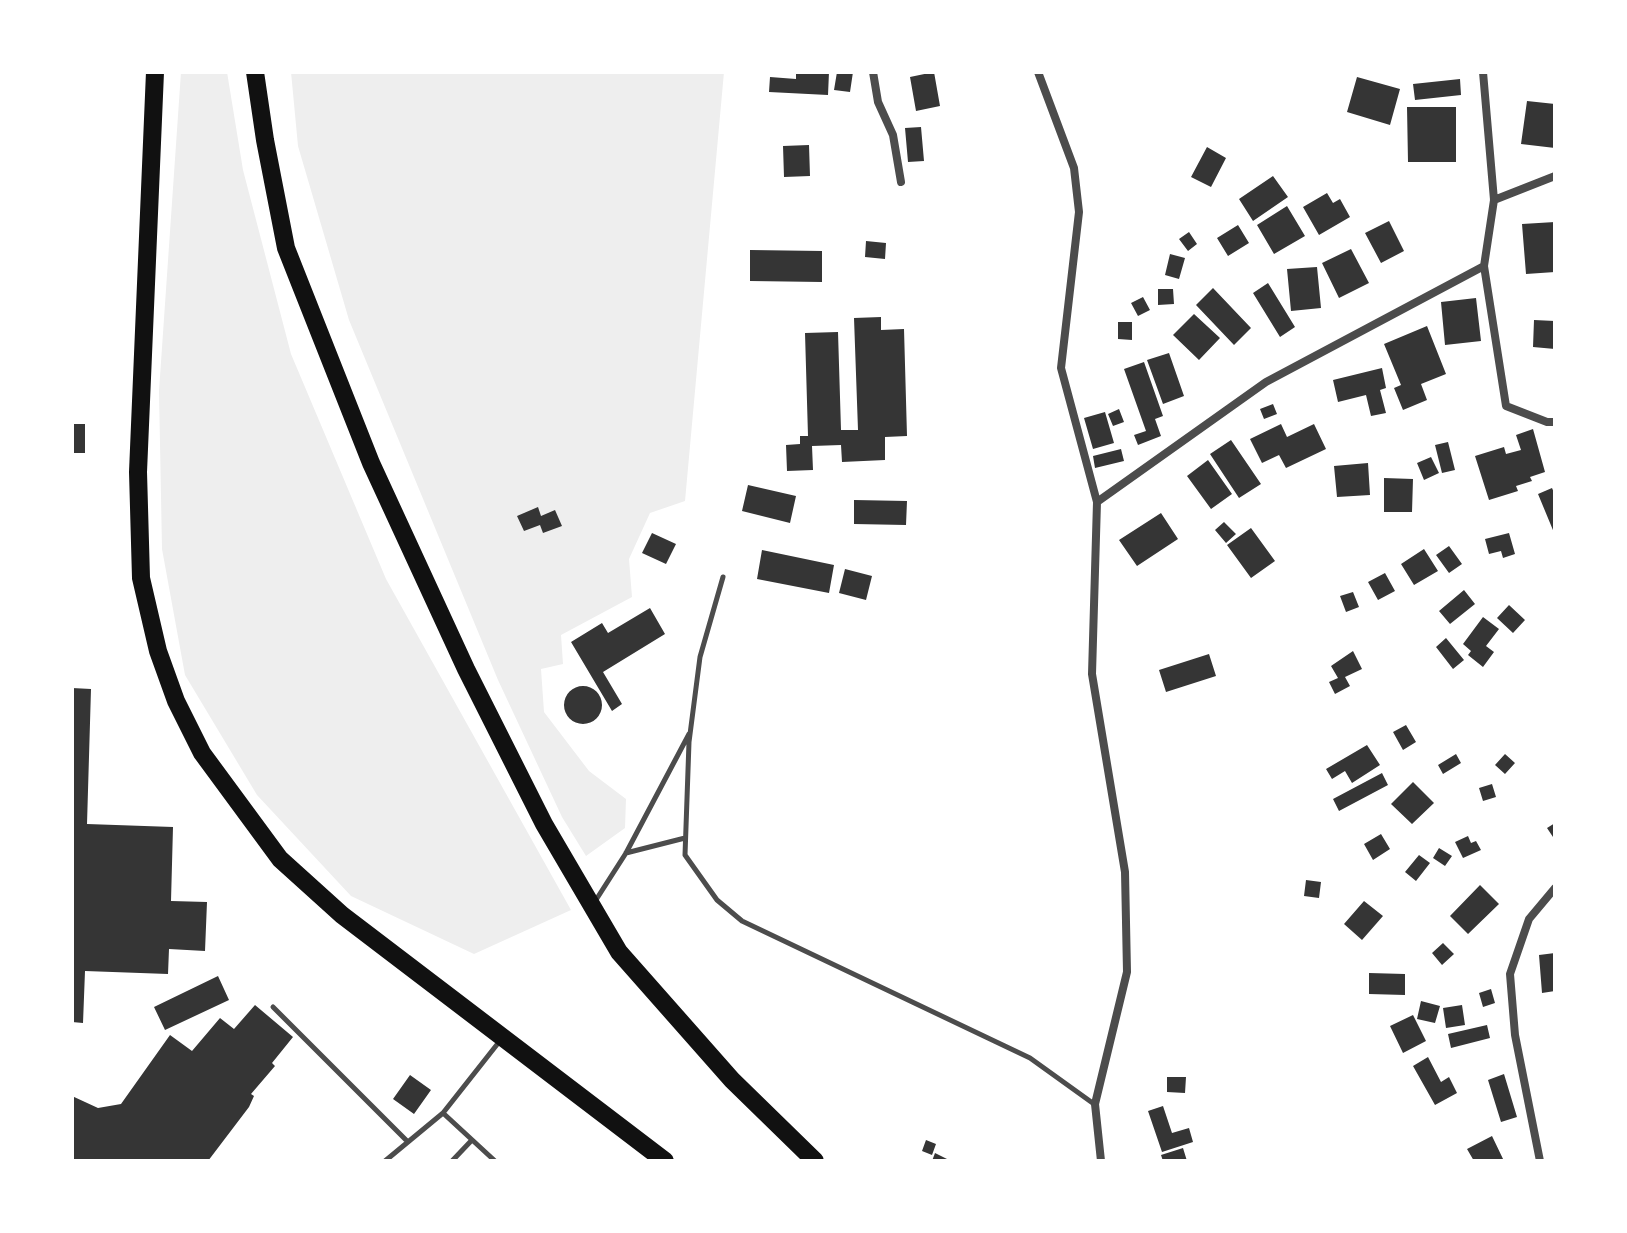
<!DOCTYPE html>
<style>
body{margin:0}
#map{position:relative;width:1627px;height:1233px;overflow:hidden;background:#fff;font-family:"Crimson Pro",serif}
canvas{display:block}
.frame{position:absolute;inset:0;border:74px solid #fff;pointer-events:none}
</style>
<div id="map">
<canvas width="1627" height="1233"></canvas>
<div class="frame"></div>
</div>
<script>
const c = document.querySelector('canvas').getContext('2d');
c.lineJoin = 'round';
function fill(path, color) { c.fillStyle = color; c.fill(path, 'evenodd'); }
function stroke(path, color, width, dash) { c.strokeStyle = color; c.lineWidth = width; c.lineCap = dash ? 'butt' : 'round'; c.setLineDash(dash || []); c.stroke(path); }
const green = new Path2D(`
 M181,72H227L243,170L291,354L386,579L571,910L474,954L351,896L257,795L185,675L162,549L159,391Z
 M291,72H724L685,501L650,513L629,559L632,597L561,635L563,664L541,669L544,712L589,771L626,799L625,828L586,856L562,817L498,680L349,320L298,146Z`);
const building = new Path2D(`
 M796,72H829L828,95L769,92L770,77L796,79Z
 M837,72H853L850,92L834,90Z
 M934,72L940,106L916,111L910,77Z
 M1357,77L1400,89L1390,125L1347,112Z
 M1460,79L1461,95L1415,100L1413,84Z
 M1527,101L1555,104V148L1521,144Z
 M1407,107H1456V162H1408Z
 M921,127L924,161L908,162L905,128Z
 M809,145L810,176L784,177L783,146Z
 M1207,147L1226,158L1211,187L1191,177Z
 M1273,176L1288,197L1253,221L1239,199Z
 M1327,193L1333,203L1340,199L1350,217L1319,235L1303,207Z
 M1287,206L1305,236L1274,254L1257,225Z
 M1389,221L1404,251L1381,263L1365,233Z
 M1555,222V272L1526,274L1522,224Z
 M1238,225L1249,243L1228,256L1217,238Z
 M1189,232L1197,244L1188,251L1179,239Z
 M866,241L886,243L885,259L865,257Z
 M1351,249L1369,283L1339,298L1322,263Z
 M750,250L822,251V282L750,281Z
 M1170,254L1185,258L1179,279L1165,275Z
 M1317,267L1321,308L1291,311L1287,269Z
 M1268,283L1295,327L1280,337L1253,293Z
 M1213,288L1251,328L1234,345L1196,305Z
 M1158,289H1173L1174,304L1158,305Z
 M1143,297L1150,310L1138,316L1131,303Z
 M1476,298L1481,341L1445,345L1441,302Z
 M1194,314L1220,338L1199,360L1173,335Z
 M881,317V330L904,329L907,436L885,437V460L842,462L841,445L812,446L813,470L787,471L786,445L800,444V436H808L805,333L838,332L841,430H858L854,318Z
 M1534,320L1555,321V349L1533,347Z
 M1118,322H1132V340L1118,339Z
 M1427,326L1446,374L1421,384L1427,400L1403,410L1394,388L1401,385L1384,344Z
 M1169,353L1184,396L1163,404L1147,360Z
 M1144,362L1163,416L1155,419L1161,436L1138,445L1134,435L1146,431L1124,369Z
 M1382,368L1386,388L1380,390L1386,413L1371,416L1366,395L1338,402L1333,380Z
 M1273,404L1277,414L1264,419L1260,409Z
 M1119,409L1124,422L1113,426L1108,414Z
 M1105,412L1114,443L1093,449L1084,418Z
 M72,424H85V453H72Z
 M1281,424L1287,437L1314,424L1326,449L1286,468L1279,455L1262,463L1250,439Z
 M1533,429L1545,472L1530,477L1532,481L1516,486L1518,491L1489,500L1475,456L1504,447L1506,454L1521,450L1516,435Z
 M1231,440L1261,484L1239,498L1210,454Z
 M1448,442L1455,470L1442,473L1435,445Z
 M1121,449L1124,461L1095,468L1093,456Z
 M1431,457L1439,473L1424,480L1417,463Z
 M1208,460L1232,494L1211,509L1187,476Z
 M1368,463L1370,495L1337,497L1334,466Z
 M1384,478L1413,479L1412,512H1384Z
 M748,485L796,496L790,523L742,511Z
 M1552,488L1555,495V535L1538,494Z
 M854,500L907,501L906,525L854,524Z
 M538,507L541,516L555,510L562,526L543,533L540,525L524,531L517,516Z
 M1161,513L1178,539L1137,566L1119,540Z
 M1224,522L1236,534L1226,543L1215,530Z
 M1251,528L1275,561L1251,578L1227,545Z
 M652,533L676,544L666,564L642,553Z
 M1509,533L1515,554L1503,558L1501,551L1489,554L1485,539Z
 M1449,546L1462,564L1449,573L1436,555Z
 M1424,549L1438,571L1414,585L1401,564Z
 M762,550L834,565L829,593L757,579Z
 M845,569L872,576L866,600L839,593Z
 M1385,573L1395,591L1378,600L1368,582Z
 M1464,590L1475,604L1450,624L1439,611Z
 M1353,592L1359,607L1346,612L1340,596Z
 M1509,605L1525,620L1513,633L1497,618Z
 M650,608L665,634L603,672L622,704L612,711L571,642L602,623L608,633Z
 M1483,617L1499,629L1486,646L1494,652L1483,667L1468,655L1471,651L1463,644Z
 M1446,638L1464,660L1453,669L1436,647Z
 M1353,651L1362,669L1345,677L1350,686L1335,694L1329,682L1338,678L1331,666Z
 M1209,654L1216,676L1166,692L1159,670Z
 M564 705a19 19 0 1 1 38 0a19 19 0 1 1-38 0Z
 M72,688L91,689L87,824L173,827L171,901L207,902L205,951L169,949L168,974L85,971L83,1023L72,1022Z
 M1406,725L1416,742L1403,750L1393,732Z
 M1367,745L1380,765L1352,783L1345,771L1332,779L1326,769Z
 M1456,754L1461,763L1443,774L1438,765Z
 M1505,754L1515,763L1505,774L1495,765Z
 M1382,773L1388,785L1339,811L1333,799Z
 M1413,782L1434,803L1412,824L1391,804Z
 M1492,784L1496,797L1483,801L1479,788Z
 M1555,823V840L1547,828Z
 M1381,834L1390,849L1373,860L1364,844Z
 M1468,836L1471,843L1476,841L1481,850L1463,858L1455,842Z
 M1439,848L1452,856L1445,866L1433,858Z
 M1419,855L1430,863L1416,881L1405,872Z
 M1306,880L1321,882L1319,898L1304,896Z
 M1480,885L1499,904L1468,934L1450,916Z
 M1364,901L1383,916L1362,940L1344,924Z
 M1443,943L1454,954L1442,965L1432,953Z
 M1555,953V991L1542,993L1539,955Z
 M1369,973L1405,974V995L1369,994Z
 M218,976L229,1000L165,1030L154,1007Z
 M1491,989L1495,1003L1483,1007L1479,993Z
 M1421,1001L1440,1006L1435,1023L1417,1019Z
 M255,1005L293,1037L272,1063L275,1066L251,1094L254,1096L249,1107L208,1161H72V1096L98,1108L121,1104L170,1035L192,1051L220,1018L234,1029Z
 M1462,1005L1465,1025L1446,1028L1443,1008Z
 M1413,1015L1426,1041L1403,1053L1390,1026Z
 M1487,1025L1490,1038L1451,1048L1448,1034Z
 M1428,1057L1441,1082L1449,1077L1457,1093L1435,1105L1413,1066Z
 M1504,1074L1517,1117L1501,1122L1488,1080Z
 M410,1075L431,1090L414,1114L393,1099Z
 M1167,1077H1186L1185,1093L1167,1092Z
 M1163,1106L1172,1133L1189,1128L1193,1142L1162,1152L1148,1111Z
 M1492,1136L1504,1161H1474L1467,1149Z
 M926,1140L936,1144L932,1155L922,1151Z
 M1183,1148L1187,1161H1163L1161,1155Z
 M935,1153L951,1161H932Z`);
const service = new Path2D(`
 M723,577L700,657L689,742L685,855L717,900L742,921L1030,1058L1094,1104
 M626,853L685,838
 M594,903L626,853L689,734
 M273,1007L408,1142
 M385,1161L443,1113
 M452,1161L471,1141
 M495,1161L443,1113L499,1042`);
const minor = new Path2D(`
 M873,72L878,102L893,135L901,182
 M1038,72L1074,168L1079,212L1061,368L1097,502
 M1494,200L1555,176
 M1484,266L1506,406L1547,422H1555
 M1101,1161L1095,1104L1127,972L1125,872L1092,674L1097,502L1266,382L1484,266L1494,200L1483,72
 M1540,1161L1515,1035L1510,974L1529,919L1555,888`);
const trunk = new Path2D(`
 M155,72L138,472L141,578L158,651L176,701L202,753L280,859L342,915L665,1161
 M255,72L265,140L286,248L371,463L466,669L544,824L619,952L732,1080L815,1161`);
fill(green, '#eee');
fill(building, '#353535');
stroke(service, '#4c4c4c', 5);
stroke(minor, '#4c4c4c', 8);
stroke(trunk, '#111', 18);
</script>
